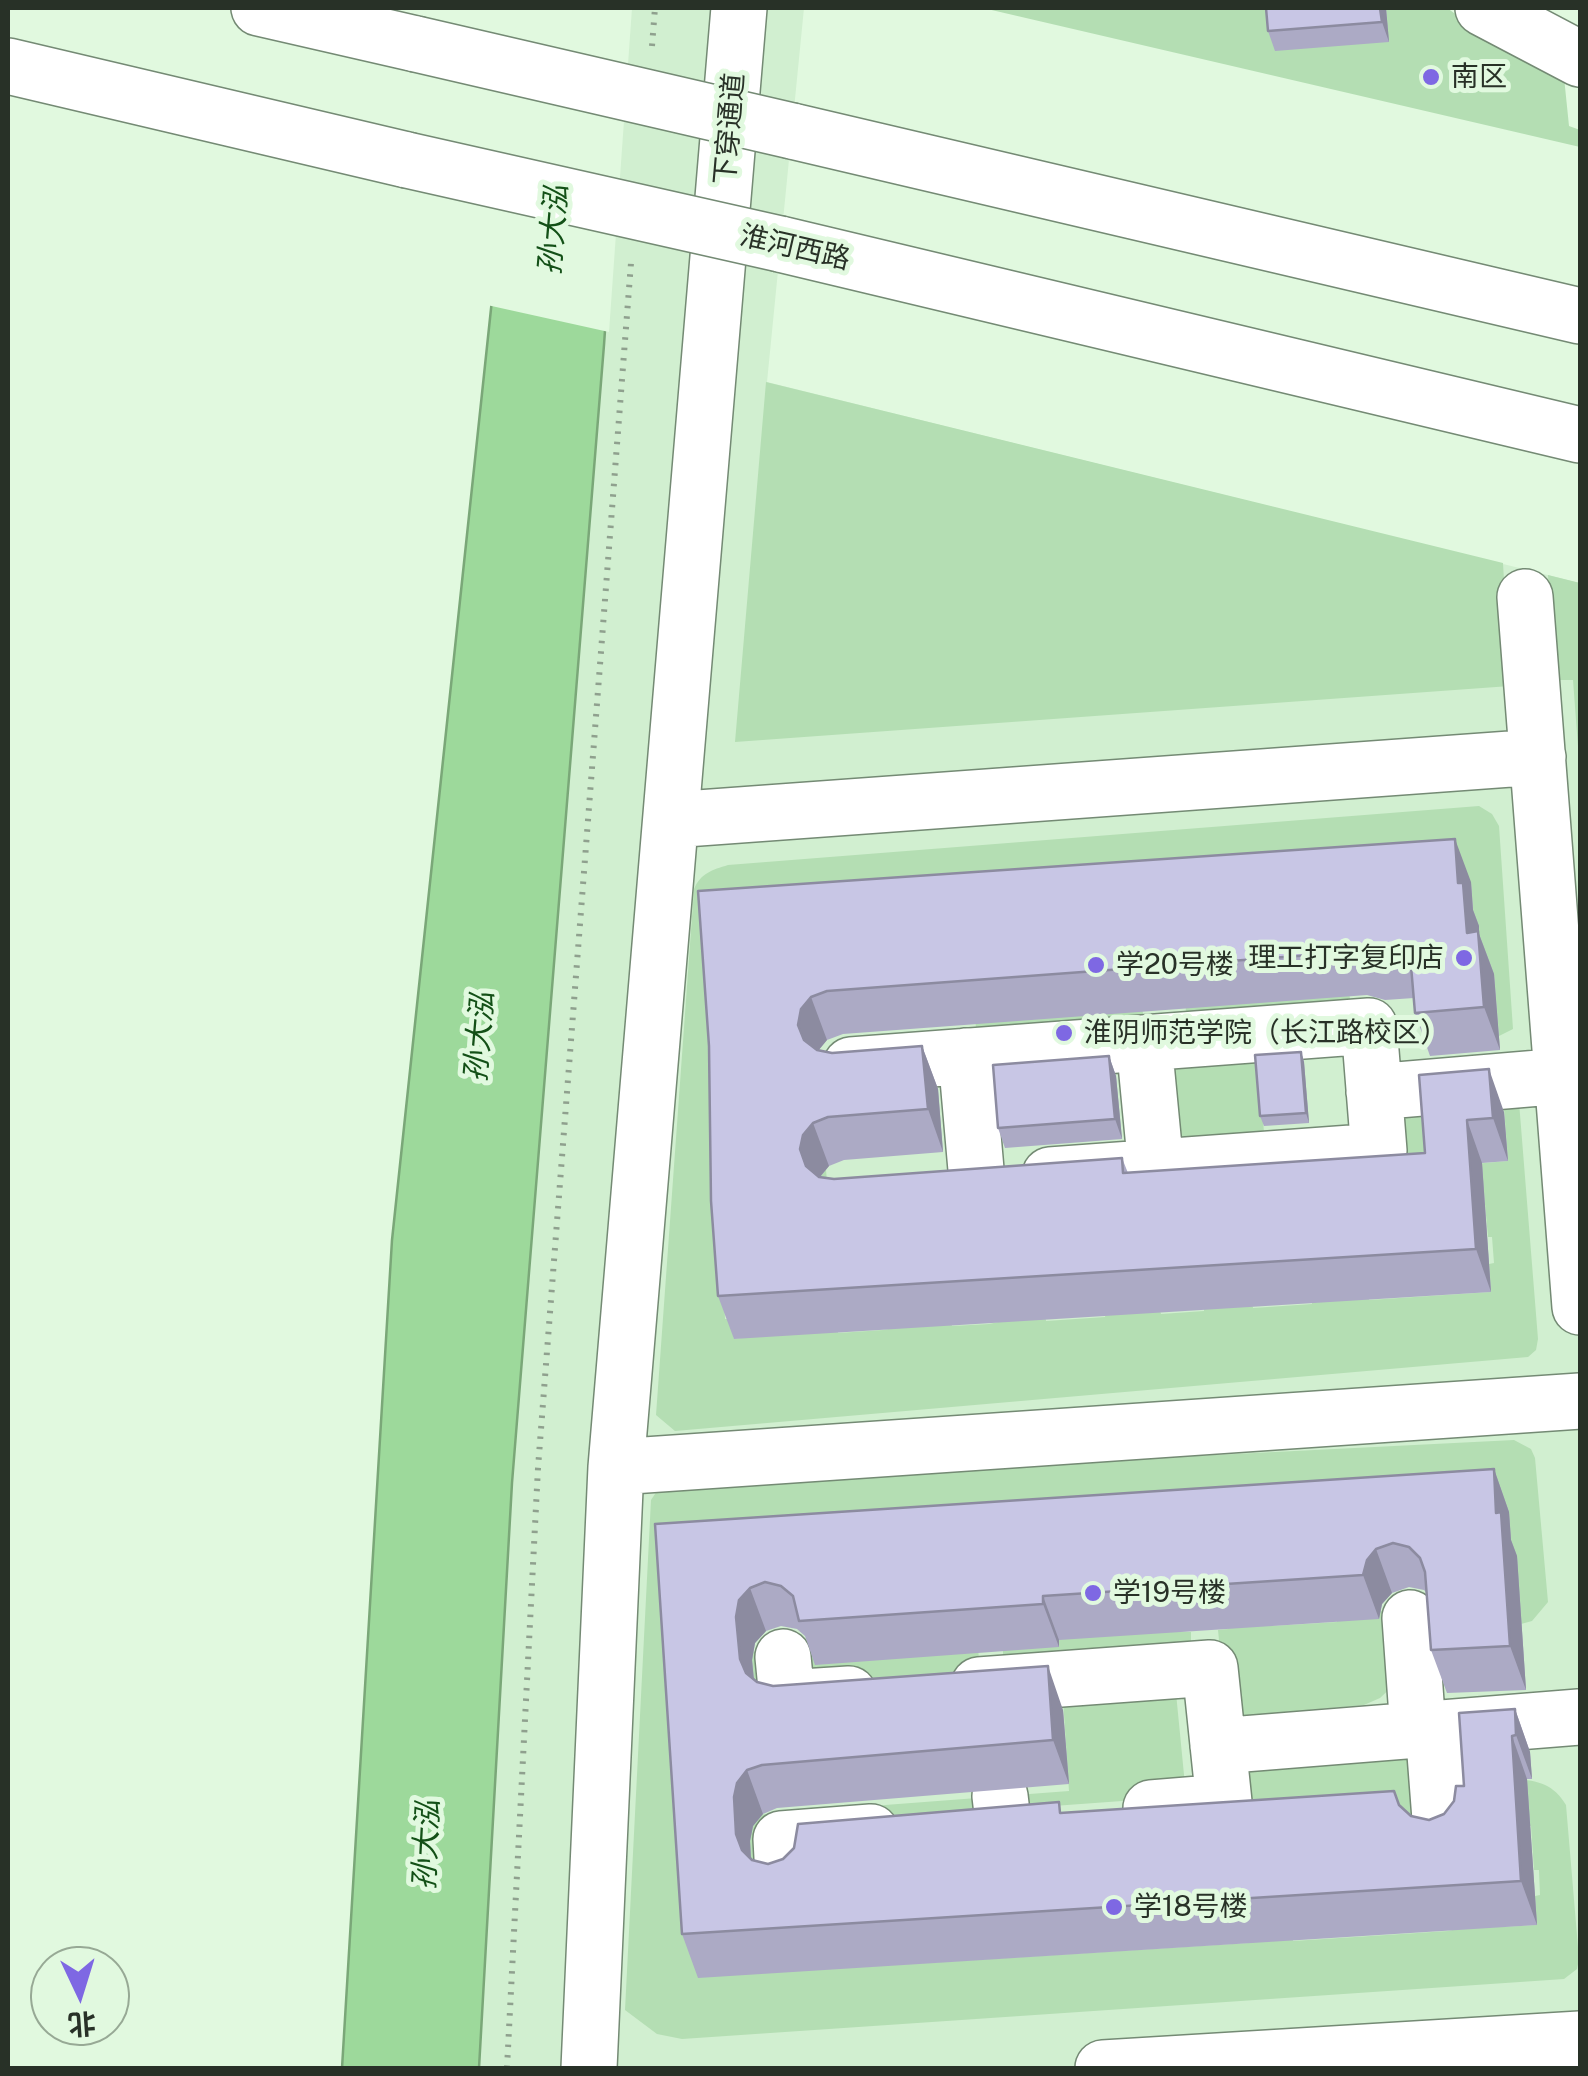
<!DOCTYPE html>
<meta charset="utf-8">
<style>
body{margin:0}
#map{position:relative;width:1588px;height:2076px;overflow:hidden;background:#e1f9df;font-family:"Public Sans","Noto Sans SC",sans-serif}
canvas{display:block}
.frame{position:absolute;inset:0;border:10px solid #283127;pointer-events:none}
.north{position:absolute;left:30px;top:1946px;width:100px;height:100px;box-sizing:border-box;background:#e1f9df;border:2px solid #97a995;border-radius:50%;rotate:176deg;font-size:28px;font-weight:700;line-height:40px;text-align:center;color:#283127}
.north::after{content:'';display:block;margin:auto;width:35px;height:45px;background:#7e68e3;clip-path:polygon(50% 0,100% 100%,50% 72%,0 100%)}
</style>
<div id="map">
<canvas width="1588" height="2076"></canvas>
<div class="frame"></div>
<div class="north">北</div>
</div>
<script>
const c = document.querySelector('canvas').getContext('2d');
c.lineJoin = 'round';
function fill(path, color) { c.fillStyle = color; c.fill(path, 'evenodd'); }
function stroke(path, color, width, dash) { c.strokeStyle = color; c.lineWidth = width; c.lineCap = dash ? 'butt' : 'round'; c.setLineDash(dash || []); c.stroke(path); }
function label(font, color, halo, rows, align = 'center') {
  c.font = font + ' "Public Sans","Noto Sans SC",sans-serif'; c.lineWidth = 10; c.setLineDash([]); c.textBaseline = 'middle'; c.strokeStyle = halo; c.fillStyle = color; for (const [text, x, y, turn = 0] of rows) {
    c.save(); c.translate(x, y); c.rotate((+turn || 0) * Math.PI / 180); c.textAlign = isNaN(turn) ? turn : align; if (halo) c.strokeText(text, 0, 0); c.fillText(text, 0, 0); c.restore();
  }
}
const built = new Path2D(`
 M627,8H804L767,382L1580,583V2068H479L512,1483L604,345Z`);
const green = new Path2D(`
 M983,8H1271L1388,42L1386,8H1447L1482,33L1564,77L1569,126L1580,130V147Z
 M766,382L1503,563L1510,686L735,742Z
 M1548,575L1580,583V773L1573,680H1554Z
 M1479,806L1492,814L1499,826L1513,1029L1499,1036L1494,975L1474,926L1471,883L714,934L726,1177L826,1170L832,1237L724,1296L725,1319H732L734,1339L837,1325L838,1333L883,1330L951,1318L952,1326L989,1324L1045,1312L1046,1321L1105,1317L1106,1310L1159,1306L1161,1314L1204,1311V1303L1252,1300L1253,1308L1312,1304V1295L1368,1292L1369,1300L1491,1292L1489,1264L1494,1263L1492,1237H1488L1484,1193L1407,1198L1398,1112L1433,1095L1439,1167L1508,1161L1503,1095L1519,1102L1538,1339L1536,1350L1528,1357L675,1431L656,1415L694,889C701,873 712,870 728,865Z
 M1349,983L1350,1002L983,1034L976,1028L974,1006L1142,995L1143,1017L1186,1014L1185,993Z
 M1258,1052L1264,1133L1180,1152L1167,1054Z
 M1514,1440L1531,1449L1535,1458L1548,1602L1532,1621L1521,1624L1514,1582L671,1568L704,1655L762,1651L771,1709L1176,1693L1185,1785L1177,1797L765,1827L770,1877L698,1977L1249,1943L1292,1932L1293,1941L1448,1931L1503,1918L1504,1927L1536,1925L1535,1896L1540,1895L1539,1870H1534L1531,1826L1452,1831L1477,1783C1510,1780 1547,1771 1566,1805L1579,1959L1577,1969L1564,1979L682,2039L657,2034L625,2010L651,1500L657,1491L677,1482ZM1063,1699L1069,1791L688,1820Z
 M1393,1610L1397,1682L1380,1698L1364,1705L1242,1716L1225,1701L1218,1630L1228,1629V1621L1272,1626L1337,1622V1614Z
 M1177,1624L1178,1632H1191V1643L1003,1657V1644Z
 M857,1645H978L979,1662L973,1675L807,1688L800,1649Z
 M1413,1745L1428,1833L1246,1845L1244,1768Z`);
const water = new Path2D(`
 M523,8H627L604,345L512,1483L479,2068H342L392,1240Z`);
const pier = new Path2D(`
 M518,8H632L609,332L487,305Z`);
const path = new Path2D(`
 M652,46L655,8
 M507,2068L538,1468L631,263`);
const minor = new Path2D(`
 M1483,8L1580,59
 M1525,597L1580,1307
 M671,820L1538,757
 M1144,1043L1156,1168
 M966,1056L977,1181
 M851,1065L1369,1026L1379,1151L1050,1175
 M1374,1092L1563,1076
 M616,1467L1580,1401
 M1410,1618L1418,1730
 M783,1657L787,1698L849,1694
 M979,1685L1210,1668L1224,1802L1151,1808
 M1433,1728L1441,1832
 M1218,1746L1579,1717
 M1000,1796L1003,1821
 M783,1876L781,1839L871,1832
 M589,2068L616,1467L739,8
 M1103,2068L1580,2039`);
const major = new Path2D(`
 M259,8L416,44
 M8,66L407,160
 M792,131L1580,316
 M780,244L1580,435`);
const majorBridge = new Path2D(`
 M416,44L792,131
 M407,160L780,244`);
const wall = new Path2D(`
 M1386,8L1389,42L1275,51L1268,31Z
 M1471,882L1473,910L1479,926V934L1494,974L1500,1050L1430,1056L1415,1013L1414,998L1385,1000L1367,995L843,1034L827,1040L818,1051L832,1053L922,1046L938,1089L943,1152L844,1160L829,1166L820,1177L834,1179L1122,1158L1128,1173L1425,1153L1419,1075L1504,1112L1508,1161L1482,1163L1491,1292L734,1339L718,1296L709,1046L698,891Z
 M1301,1052L1304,1062L1309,1123L1264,1126L1260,1116Z
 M1109,1056L1116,1076L1122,1139L1005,1148L998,1128Z
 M1494,1469L1509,1512L1511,1540L1517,1556L1526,1690L1447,1693L1431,1650L1427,1593L1424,1590L1409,1587L1392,1593L1382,1604L1379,1619L1059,1640V1647L815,1665L805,1636L797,1629L781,1626L766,1631L755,1643L752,1660L754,1680L757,1682L773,1686L1063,1710L1069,1784L777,1808L763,1814L753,1826L750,1841L751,1859L768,1864L1062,1813L1400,1806L1411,1816L1429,1820L1444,1814L1454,1801L1515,1709L1530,1752L1532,1779H1527L1537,1925L698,1978L682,1934L655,1524Z`);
const shadedWall = new Path2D(`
 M1380,8H1386L1389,42L1382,22Z
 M1455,839L1471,882L1473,910L1479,926V934L1494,974L1500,1050L1484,1007L1467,933L1458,883Z
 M811,997L827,1040L817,1052L814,1068L798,1025L801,1009Z
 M922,1046L938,1089L943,1152L928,1109Z
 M1301,1052L1304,1062L1309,1123L1306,1113Z
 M1109,1056L1116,1076L1122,1139L1115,1119Z
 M1489,1069L1504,1112L1508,1161L1493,1118Z
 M1467,1120L1482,1163L1491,1292L1476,1249Z
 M813,1123L829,1166L819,1178L816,1192L800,1149L803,1135Z
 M1494,1469L1509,1512L1511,1540L1517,1556L1526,1690L1510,1646L1496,1513Z
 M1376,1549L1392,1593L1382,1604L1379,1619L1363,1575L1367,1560Z
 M750,1588L766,1631L755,1643L752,1660L756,1702L740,1659L736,1617L739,1600Z
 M1043,1596L1059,1640V1647L1043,1604Z
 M1048,1666L1063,1710L1069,1784L1053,1740Z
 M1515,1709L1530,1752L1532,1779L1516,1735Z
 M1512,1736L1527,1779L1537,1925L1521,1881Z
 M747,1770L763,1814L753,1826L750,1841L752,1878L736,1834L734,1797L737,1783Z`);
const building = new Path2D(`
 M1266,8H1380L1382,22L1268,31Z
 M1455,839L1458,883H1463L1467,933L1478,931L1484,1007L1415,1013L1410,954L1369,957L1351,952L827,991L811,997L801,1009L798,1025L804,1040L817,1050L832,1053L922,1046L928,1109L828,1117L813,1123L803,1135L800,1149L806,1166L819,1177L834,1179L1122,1158L1123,1173L1425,1153L1419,1075L1489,1069L1493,1118L1467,1120L1476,1249L718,1296L711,1201L709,1046L698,891Z
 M1301,1052L1306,1113L1260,1116L1255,1055Z
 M1109,1056L1115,1119L998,1128L993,1065Z
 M1494,1469L1496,1513L1501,1512L1510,1646L1431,1650L1425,1572L1420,1558L1409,1547L1393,1543L1376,1549L1367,1560L1363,1575L1043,1596V1604L799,1621L793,1596L781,1586L765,1582L750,1588L739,1600L736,1617L740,1659L746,1673L757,1682L773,1686L1048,1666L1053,1740L762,1765L747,1770L737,1783L734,1797L736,1834L742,1850L752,1860L768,1864L783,1859L794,1848L798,1824L1059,1802L1060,1813L1394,1791L1399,1805L1411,1816L1429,1820L1444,1814L1454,1801L1456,1786H1464L1459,1713L1515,1709L1516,1735L1512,1736L1521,1881L682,1934L655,1524Z`);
const markers = [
 [1431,77,10,"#7e68e3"],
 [1464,958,10,"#7e68e3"],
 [1096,965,10,"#7e68e3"],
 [1064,1033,10,"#7e68e3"],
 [1093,1593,10,"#7e68e3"],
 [1114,1907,10,"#7e68e3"]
];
const poiNames = [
 ["南区",1451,77],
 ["理工打字复印店",1444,958,"right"],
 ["学20号楼",1116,965],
 ["淮阴师范学院（长江路校区）",1084,1033],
 ["学19号楼",1113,1593],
 ["学18号楼",1134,1907]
];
const streetNames = [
 ["下穿通道",730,129,-85],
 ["淮河西路",795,248,13]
];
const waterNames = [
 ["孙大泓",554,230,-85],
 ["孙大泓",480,1037,-85],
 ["孙大泓",427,1845,-87]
];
fill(built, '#d1efd0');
fill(green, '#b4deb3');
fill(water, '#9dd99b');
stroke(water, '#7aa778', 2.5);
fill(pier, '#e1f9df');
stroke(minor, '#748a74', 58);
stroke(major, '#748a74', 58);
stroke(path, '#8fa08e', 6, [2.5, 8]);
stroke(minor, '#fff', 55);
stroke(major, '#fff', 55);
stroke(majorBridge, '#748a74', 58, []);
stroke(majorBridge, '#fff', 55);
fill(wall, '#acaac5');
fill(shadedWall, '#8c8ba0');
fill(building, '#c8c6e5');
stroke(building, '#8c8ba0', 2.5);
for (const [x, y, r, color] of markers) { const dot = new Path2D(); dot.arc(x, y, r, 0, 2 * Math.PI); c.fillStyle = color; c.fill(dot); stroke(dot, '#e1f9df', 4); }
label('28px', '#283127', '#e1f9df', poiNames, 'left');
label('28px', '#283127', '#e1f9df', streetNames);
label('italic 30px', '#135017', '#e1f9df', waterNames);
</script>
